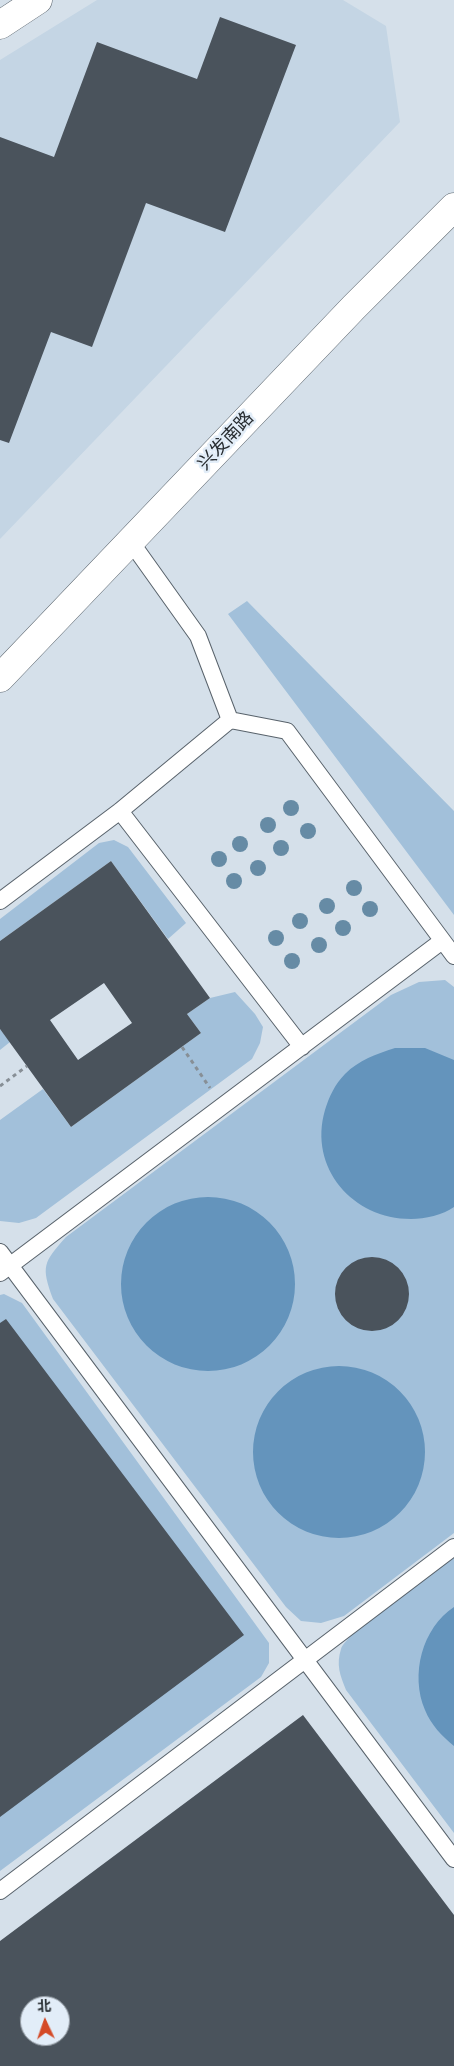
<!DOCTYPE html>
<meta charset="utf-8">
<style>
body{margin:0}
#map{position:relative;width:454px;height:2066px;overflow:hidden;background:#d5e0ea;font-family:Rubik,"Noto Sans SC",sans-serif}
canvas{display:block}
.north{position:absolute;left:20px;top:1996px;width:50px;height:50px;box-sizing:border-box;background:#e2edf8;border:1px solid #98a0a8;border-radius:50%;rotate:357deg;font-size:14px;font-weight:700;line-height:20px;text-align:center;color:#282d31}
.north::after{content:'';display:block;margin:auto;width:18px;height:22px;background:#d44a27;clip-path:polygon(50% 0,100% 100%,50% 72%,0 100%)}
</style>
<div id="map">
<canvas width="454" height="2066"></canvas>
<div class="north">北</div>
</div>
<script>
const c = document.querySelector('canvas').getContext('2d');
c.lineJoin = 'round';
function fill(path, color) { c.fillStyle = color; c.fill(path, 'evenodd'); }
function stroke(path, color, width, dash) { c.strokeStyle = color; c.lineWidth = width; c.lineCap = dash ? 'butt' : 'round'; c.setLineDash(dash || []); c.stroke(path); }
function label(font, color, halo, rows, align = 'center') {
  c.font = font + ' Rubik,"Noto Sans SC",sans-serif'; c.lineWidth = 5; c.setLineDash([]); c.textBaseline = 'middle'; c.strokeStyle = halo; c.fillStyle = color; for (const [text, x, y, turn = 0] of rows) {
    c.save(); c.translate(x, y); c.rotate((+turn || 0) * Math.PI / 180); c.textAlign = isNaN(turn) ? turn : align; if (halo) c.strokeText(text, 0, 0); c.fillText(text, 0, 0); c.restore();
  }
}
const built = new Path2D(`
 M97,0H343L386,26L400,122L0,539V60Z`);
const green = new Path2D(`
 M247,601L454,811V915L228,614Z
 M114,840L128,847L186,923L168,939L111,861L0,941V919L99,843Z
 M445,980L454,987V1533L344,1616L321,1623L301,1621L286,1607L53,1299C41,1266 43,1263 66,1237L391,995L419,982Z
 M235,992L255,1014L263,1027L260,1043L252,1059L36,1218L19,1223L0,1221V1120L43,1089L71,1127L201,1033L187,1014L210,998Z
 M0,1029L10,1042L0,1050Z
 M4,1294L22,1303L269,1643V1663L261,1677L0,1871V1295Z
 M454,1557V1833L346,1690C340,1675 336,1665 341,1649C348,1630 433,1573 454,1557Z`);
const water = new Path2D(`
 M395,1048H425L454,1060V1207C443,1215 425,1219 411,1219C353,1219 308,1168 325,1110C329,1097 335,1084 345,1074C359,1060 376,1054 395,1048Z
 M121 1284a87 87 0 1 1 174 0a87 87 0 1 1-174 0Z
 M253 1452a86 86 0 1 1 172 0a86 86 0 1 1-172 0Z
 M454,1607V1746C442,1736 431,1725 425,1710C410,1675 422,1628 454,1607Z`);
const building = new Path2D(`
 M220,17L296,45L225,232L146,203L92,347L51,332L9,443L0,440V137L54,157L97,42L197,79Z
 M111,861L210,998L187,1014L201,1033L71,1127L0,1029V941ZM104,983L132,1023L78,1060L50,1020Z
 M335 1294a37 37 0 1 1 74 0a37 37 0 1 1-74 0Z
 M6,1319L244,1635L0,1817V1323Z
 M303,1715L454,1915V2066H0V1941ZM30,2006H60V2036H30Z`);
const path = new Path2D(`
 M182,1047L210,1088
 M0,1086L27,1066`);
const service = new Path2D(`
 M131,542L198,636L230,720L287,731L454,956
 M120,811L302,1047
 M0,901L120,811L230,720
 M0,1252L454,1859
 M0,1273L442,941
 M0,1891L454,1547`);
const minor = new Path2D(`
 M0,25L38,0`);
const tertiary = new Path2D(`
 M0,678L354,307L454,207`);
const trees = [
 [291,808],
 [268,825],
 [308,831],
 [240,844],
 [281,848],
 [219,859],
 [258,868],
 [234,881],
 [354,888],
 [327,906],
 [370,909],
 [300,921],
 [343,928],
 [276,938],
 [319,945],
 [292,961]
];
const streetNames = [
 ["兴发南路",226,441,-47]
];
fill(built, '#c4d5e4');
fill(green, '#a2c0da');
fill(water, '#6494bc');
fill(building, '#4a535c');
stroke(service, '#58626b', 18);
stroke(minor, '#58626b', 29);
stroke(tertiary, '#58626b', 29);
stroke(path, '#878f96', 3, [4, 4]);
stroke(service, '#fff', 16);
stroke(minor, '#fff', 28);
stroke(tertiary, '#fff', 28);
c.fillStyle = '#668ba5';
for (const [x, y] of trees) { c.beginPath(); c.arc(x, y, 8, 0, 2 * Math.PI); c.fill(); }
label('18px', '#282d31', '#e2edf8', streetNames);
</script>
